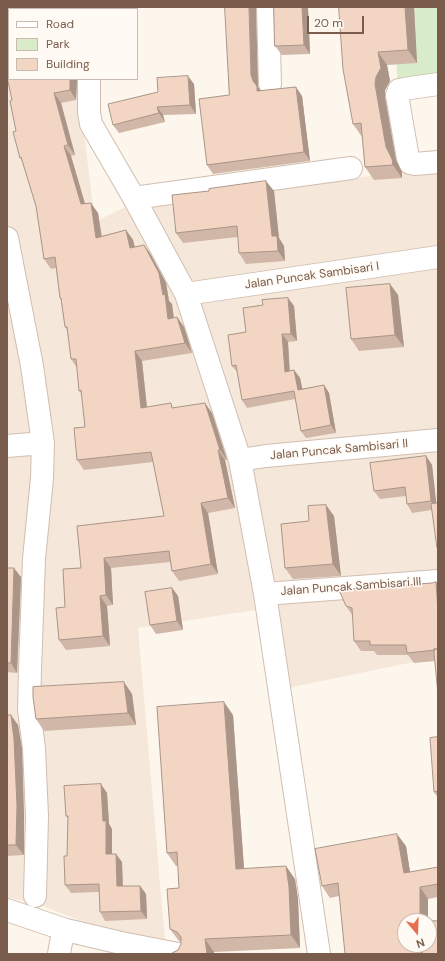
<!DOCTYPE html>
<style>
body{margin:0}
#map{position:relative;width:445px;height:961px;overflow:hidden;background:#fdf6ec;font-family:"DM Sans",sans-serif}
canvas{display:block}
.frame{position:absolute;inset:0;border:8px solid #7a5c4d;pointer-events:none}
.legend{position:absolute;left:8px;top:8px;width:130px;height:72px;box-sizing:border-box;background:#fffaf3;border:1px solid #cabbb1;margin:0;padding:5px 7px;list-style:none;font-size:12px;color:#7a5c4d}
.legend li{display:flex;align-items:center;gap:8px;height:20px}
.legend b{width:20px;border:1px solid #cabbb1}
.north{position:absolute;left:397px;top:913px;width:40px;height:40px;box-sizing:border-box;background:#fffaf3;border:1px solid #cabbb1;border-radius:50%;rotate:161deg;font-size:11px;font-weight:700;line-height:16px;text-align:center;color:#7a5c4d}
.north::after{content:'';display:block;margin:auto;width:14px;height:18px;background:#e76f51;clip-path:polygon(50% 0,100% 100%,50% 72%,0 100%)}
.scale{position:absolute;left:307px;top:16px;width:57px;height:18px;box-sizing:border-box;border:2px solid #7a5c4d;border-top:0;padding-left:5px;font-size:12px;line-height:14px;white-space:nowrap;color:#7a5c4d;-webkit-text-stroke:3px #fffaf3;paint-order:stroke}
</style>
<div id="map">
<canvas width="445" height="961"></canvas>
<div class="frame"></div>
<ul class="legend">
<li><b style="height:5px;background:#fff"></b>Road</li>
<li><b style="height:11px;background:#d8ecc9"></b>Park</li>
<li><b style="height:11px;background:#f3d5c3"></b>Building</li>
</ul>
<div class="north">N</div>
<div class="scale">20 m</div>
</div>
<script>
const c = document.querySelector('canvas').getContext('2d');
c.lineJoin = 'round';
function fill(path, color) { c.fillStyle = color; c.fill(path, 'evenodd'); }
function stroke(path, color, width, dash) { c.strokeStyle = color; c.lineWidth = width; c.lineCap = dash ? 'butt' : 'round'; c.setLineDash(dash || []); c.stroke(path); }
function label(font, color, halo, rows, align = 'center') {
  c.font = font + ' "DM Sans",sans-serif'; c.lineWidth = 3; c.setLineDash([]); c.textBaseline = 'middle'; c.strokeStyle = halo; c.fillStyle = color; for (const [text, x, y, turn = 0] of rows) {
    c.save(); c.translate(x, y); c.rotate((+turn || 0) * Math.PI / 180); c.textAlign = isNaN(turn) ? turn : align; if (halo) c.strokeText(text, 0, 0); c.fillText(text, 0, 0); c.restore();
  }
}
const residential = new Path2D(`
 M7,7H80V9H9V79H80L81,109L95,222L129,205L438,168V657L273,691L262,609L138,628L165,941L106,931L43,906L7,897Z`);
const green = new Path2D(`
 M392,7H438V80L398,83Z`);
const minor = new Path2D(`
 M268,7L270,84
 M91,9V7
 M89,79V112L91,124L134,198L186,294L240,460L265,594L319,954
 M438,84L404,89L399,90L397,95L408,158L410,163L415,164L438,162
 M134,198L351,168
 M7,238L32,366L43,443L42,478L34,559L30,669L29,710L34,748L37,816L35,896
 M186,294L438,257
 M7,446L43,443
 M240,460L266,456L438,440
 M265,594L438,581
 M7,910L66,930L121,943L178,954
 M59,954L61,942L66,930`);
const wall = new Path2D(`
 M21,7H73V9H22Z
 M274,7H308L310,54L282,55L275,46Z
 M339,7H414L417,63L387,65L390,81L385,90V97L396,160L402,172V178L374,180L365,167L362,137L353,124Z
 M77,79L76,100L61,103L75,155L71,156L85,204L98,213L102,236L126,230L133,240L135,247L144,245L151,255L166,283L169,301L172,304L174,318L177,317L184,327L192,353L142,361L147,407L174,408L212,413L227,460H225L235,508L208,513L218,574L179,581L172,571L170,562L111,568L113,605L107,606L110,646L66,650L59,640L65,607L81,568L164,516L153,462L84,470L77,460L85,427L82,394L79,391L77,368L71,359L68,331L65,327L61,300L60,298L56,268L51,269L44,259L36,206L22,161L20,158L16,131L12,100Z
 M194,84L196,114L163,115L165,122L119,133L113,125Z
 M258,84V87L261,91L302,96L310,161L213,174L207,165L229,95Z
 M274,191L279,238L284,246L285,261L246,264L239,253L238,237L183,243L176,233Z
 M390,284L398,295L404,347L359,351L351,339Z
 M288,298L294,306L297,341L288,342L290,371L294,370L300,378L302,389L324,385L329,393L336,433L306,438L301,431L295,399L247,408L242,400L238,373L232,366L246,332L263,305Z
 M426,456L432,465L436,503H438V549L432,510L412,513L407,504L406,496L380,499L374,491Z
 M334,516L341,576L293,579L285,568L309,521Z
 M7,568L21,577L17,673L7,672Z
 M436,582L438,585V694L435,661L414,663L408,655H377L374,651H361L354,641L353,616L346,606Z
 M172,588L178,596L183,630L156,634L150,625Z
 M132,694L136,725L44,731L36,719Z
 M7,715L18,725L22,749L24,816V855L7,856Z
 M233,715L244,869L295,879L298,899L300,948L214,952V954H172L178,950L181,944V942L179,941L170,929L179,888L178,866H176L167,853Z
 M438,737V798L434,792Z
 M107,793L109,824L112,829V854L122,862L123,886H140L146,894L147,919L105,921L100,912L99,892L71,893L65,885L67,856L68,819L66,816Z
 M406,846L410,872L438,867V897L428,899V921L438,954L339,896L330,898L322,886Z`);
const shadedWall = new Path2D(`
 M61,7H63L65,9H61Z
 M249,7H256L258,84V87L264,95L257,91L253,81L251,75Z
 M302,7H308L310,54L304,45Z
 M405,7H414L417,63L408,50Z
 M378,52L387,65L390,81L385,90V97L396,160L402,172V178L393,165L386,147L375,84Z
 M188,76L194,84L196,114L190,105Z
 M70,79H77L76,100L70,90Z
 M296,87L302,96L310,161L304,152Z
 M54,93L61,103L75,155L68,145Z
 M157,107L163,115L165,122L159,113Z
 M64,146L71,156L88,214L81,204Z
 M266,181L274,191L279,238L284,246L285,261L278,251L272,236Z
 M91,203L98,213L103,248L96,238Z
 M126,230L133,240L137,258L130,248Z
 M144,245L151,255L166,283L169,301L172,304L175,329L168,319L163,295Z
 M390,284L398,295L404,347L395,335Z
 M288,298L294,306L297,341L291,334Z
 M177,317L184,327L192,353L185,343Z
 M282,334L288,342L290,380L285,372Z
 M135,351L142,361L148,418L141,408Z
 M294,370L300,378L304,397L298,390Z
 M324,385L329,393L336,433L331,425Z
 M205,403L212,413L227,460L220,450Z
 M218,450L225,460L235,508L228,498Z
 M426,456L432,465L437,509L431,501Z
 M201,503L208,513L218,574L211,564Z
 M326,505L334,516L341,576L333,564Z
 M104,558L111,568L113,605L106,595Z
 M14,568L21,577L17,673L11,663Z
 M436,582L438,585V611Z
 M172,588L178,596L183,630L177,621Z
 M100,596L107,606L110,646L103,636Z
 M124,682L132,694L136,725L128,713Z
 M224,702L233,715L245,882L236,869Z
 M11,715L18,725L22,749L24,816V855L16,845Z
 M101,784L107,793L109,824L112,829V863L106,854L103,821Z
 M397,834L406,846L412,885L404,873Z
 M116,854L122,862L123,895L117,886Z
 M286,866L295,879L298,899L300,948L291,935Z
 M140,886L146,894L147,919L141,911Z
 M420,887L428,899V921L420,920Z
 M205,939L214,952V954H207Z
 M418,945H423L427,954H417Z`);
const building = new Path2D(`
 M21,7H61V9H22Z
 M225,7H249L251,75L253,81L257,86V91L296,87L304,152L207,165L199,99L229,95Z
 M274,7H302L304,45L275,46Z
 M339,7H405L408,50L378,52L381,68L376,77L375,84L386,147L392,159L393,165L365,167L361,123L353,124L343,69Z
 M9,42V79H70V90L54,93L68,145L64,146L81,204L91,203L96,238L126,230L130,248L144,245L159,273L163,295L165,294L168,319L177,317L185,343L135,351L141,408L171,403L172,408L205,403L220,450H218L228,498L201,503L211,564L172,571L169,551L104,558L106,595L100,596L103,636L59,640L56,608L65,607L63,569L81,568L77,526L164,516L151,452L77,460L74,428L85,427L81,390L79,391L76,359H71L67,327H65L61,298H60L55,257L44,259L36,206L21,157L20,158L13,132L16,131L10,101L12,100L7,77V43Z
 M188,76L190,105L157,107L159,113L113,125L108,104L158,92L157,78Z
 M266,181L272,236H277L278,251L239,253L237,226L176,233L172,195L209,191V189Z
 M390,284L395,335L351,339L346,288Z
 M288,298L291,334H282L285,372L294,370L298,390L324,385L331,425L301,431L294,391L242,400L236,365L232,366L228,335L246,332L243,308L263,305L262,300Z
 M426,456L431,501L407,504L405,487L374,491L370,463Z
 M438,503V548H437L431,504Z
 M326,505L333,564L285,568L281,524L309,521L308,506Z
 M7,568H14L11,663H7Z
 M436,582L438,611V649H434L435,650L407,653L406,645H370V641H354L352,608L346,606L339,590L432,583Z
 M172,588L177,621L150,625L145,592Z
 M434,649H438V694Z
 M124,682L128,713L36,719L33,697V687Z
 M224,702L236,869L286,866L289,887L291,935L205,939L207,954H172V953L178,950L181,944V937L177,932L170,929L167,889L179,888L177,852L167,853L157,707Z
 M7,715H11L14,739L17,806L16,845H7Z
 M438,737V791L434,792L430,738Z
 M101,784L103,821H106V854H116L117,886H140L141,911L100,912L99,884L65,885L64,856H67L68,816H66L64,786Z
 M397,834L404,873L438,867V884L420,887V920L438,921V954H423L420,945H429V921H405V945H418L417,954H345L338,883L322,886L315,849Z`);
const streetNames = [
 ["Jalan Puncak Sambisari I",312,276,-8],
 ["Jalan Puncak Sambisari II",339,450,-5],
 ["Jalan Puncak Sambisari III",351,587,-4]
];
fill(residential, '#f5e8da');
fill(green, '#d8ecc9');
stroke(minor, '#d1beb0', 24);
stroke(minor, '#fff', 22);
fill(wall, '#d1b7a8');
fill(shadedWall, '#aa9588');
fill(building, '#f3d5c3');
stroke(building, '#aa9588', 1);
label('12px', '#7a5c4d', '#fffaf3', streetNames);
</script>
